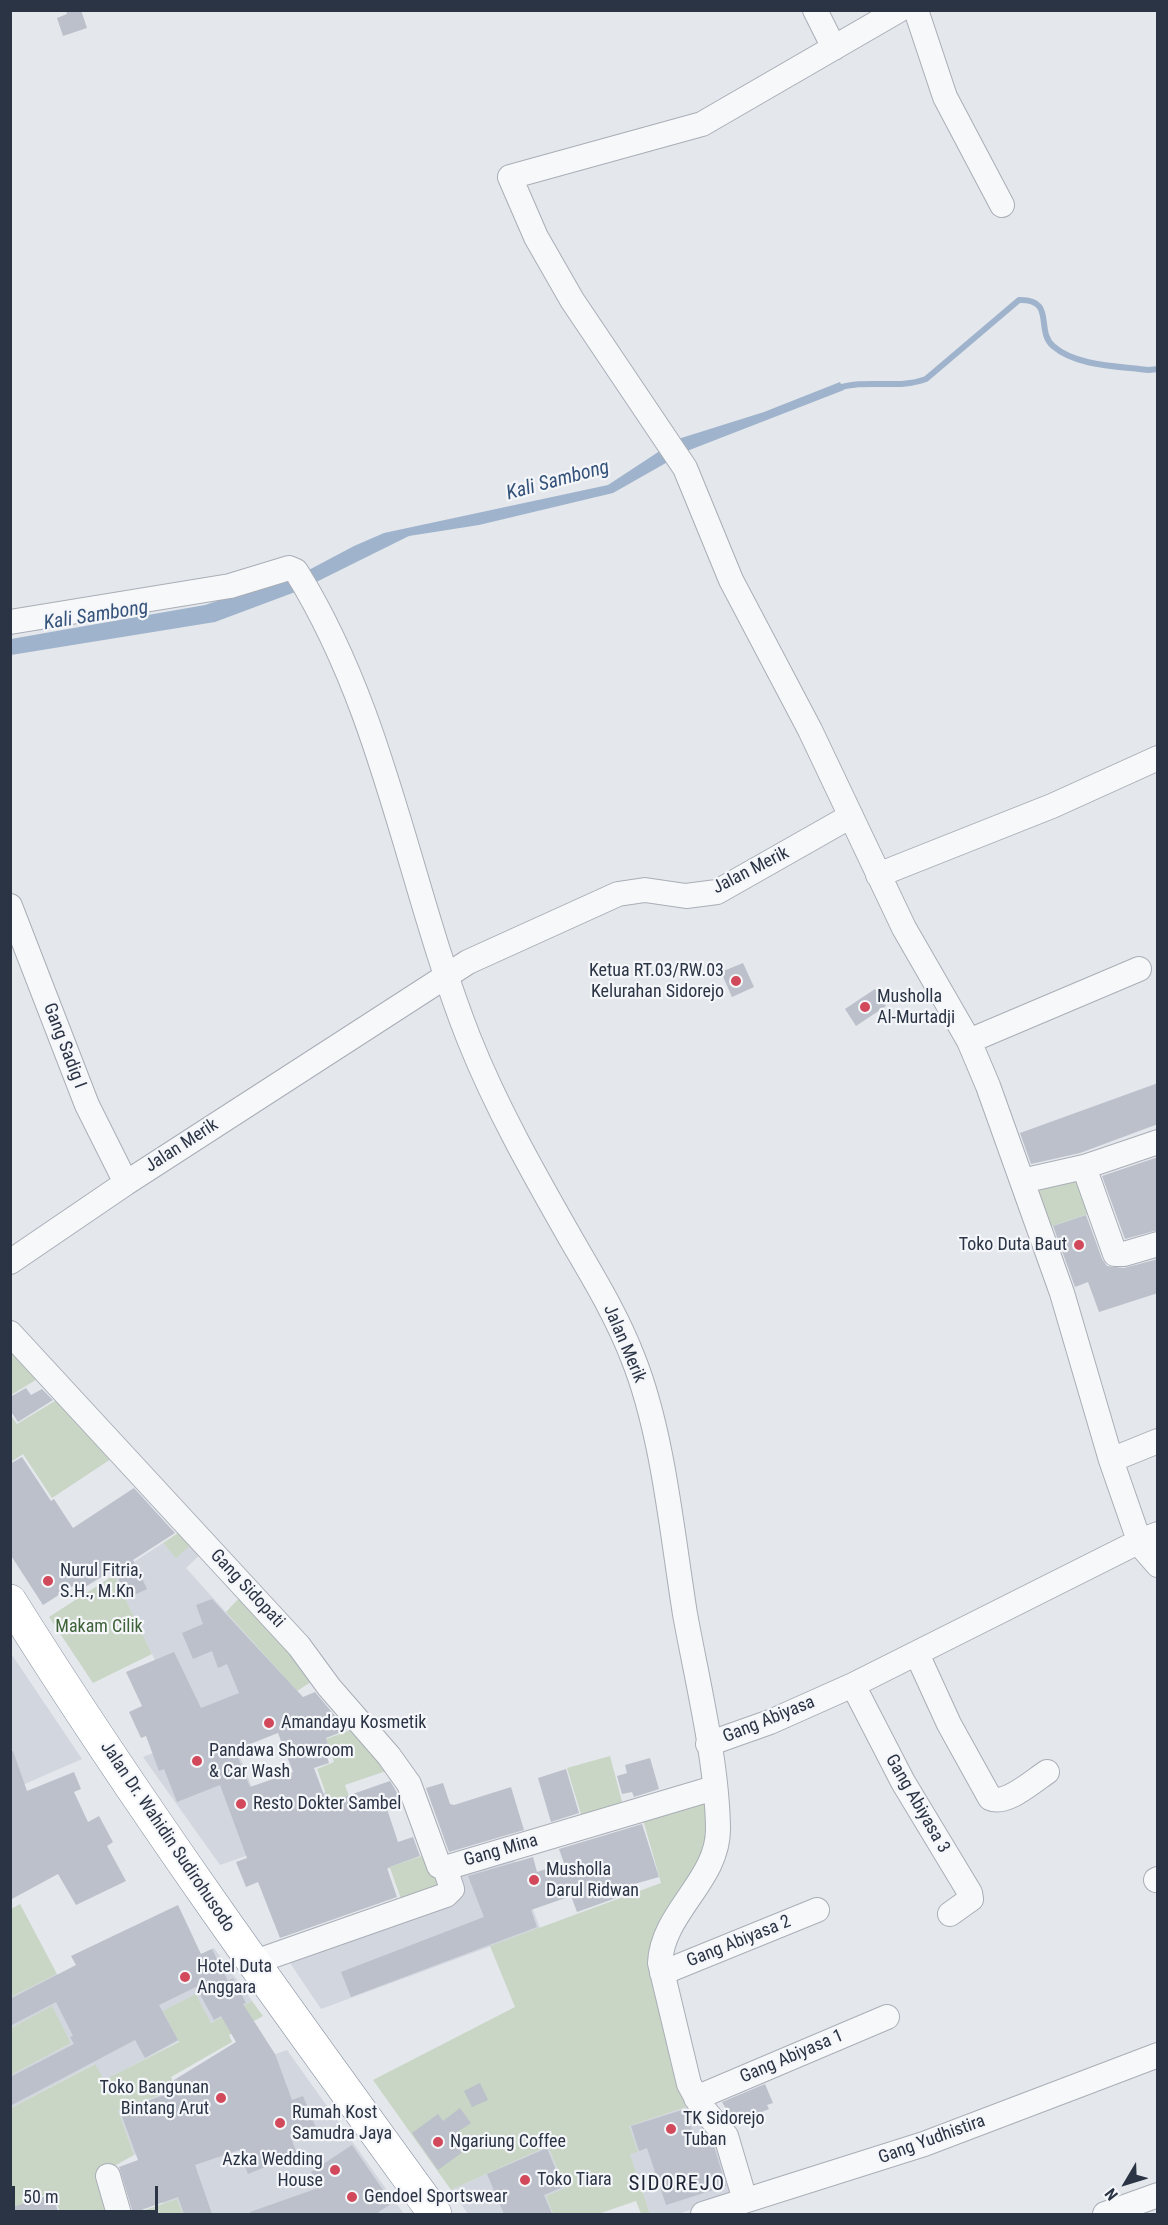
<!DOCTYPE html>
<style>
body{margin:0}
#map{position:relative;width:1168px;height:2225px;overflow:hidden;background:#e4e7ec;font-family:"Roboto Condensed",sans-serif}
canvas{display:block}
.frame{position:absolute;inset:0;border:12px solid #2b3445;pointer-events:none}
.north{position:absolute;left:1096px;top:2153px;width:60px;height:60px;-webkit-text-stroke:4px #f4f6f9;paint-order:stroke;rotate:232deg;font-size:16px;font-weight:700;line-height:24px;text-align:center;color:#2b3445}
.north::after{content:'';display:block;margin:auto;width:21px;height:27px;background:#2b3445;clip-path:polygon(50% 0,100% 100%,50% 72%,0 100%)}
.scale{position:absolute;left:12px;top:2186px;width:146px;height:27px;box-sizing:border-box;border:3px solid #2b3445;border-top:0;padding-left:8px;font-size:18px;line-height:21px;white-space:nowrap;color:#2b3445;-webkit-text-stroke:4px #f4f6f9;paint-order:stroke}
</style>
<div id="map">
<canvas width="1168" height="2225"></canvas>
<div class="frame"></div>
<div class="north">N</div>
<div class="scale">50 m</div>
</div>
<script>
const c = document.querySelector('canvas').getContext('2d');
c.lineJoin = 'round';
function fill(path, color) { c.fillStyle = color; c.fill(path, 'evenodd'); }
function stroke(path, color, width, dash) { c.strokeStyle = color; c.lineWidth = width; c.lineCap = dash ? 'butt' : 'round'; c.setLineDash(dash || []); c.stroke(path); }
function label(font, color, halo, rows, align = 'center') {
  c.font = font + ' "Roboto Condensed",sans-serif'; c.lineWidth = 4.5; c.setLineDash([]); c.textBaseline = 'middle'; c.strokeStyle = halo; c.fillStyle = color; for (const [text, x, y, turn = 0] of rows) {
    c.save(); c.translate(x, y); c.rotate((+turn || 0) * Math.PI / 180); c.textAlign = isNaN(turn) ? turn : align; if (halo) c.strokeText(text, 0, 0); c.fillText(text, 0, 0); c.restore();
  }
}
const built = new Path2D(`
 M195,1541L204,1551L186,1568L297,1691L189,1731L114,1575L163,1543L176,1557Z
 M10,1652L82,1759L11,1790H10Z
 M227,1724L262,1813L326,1792L337,1824L220,1865L143,1757Z
 M512,1854L540,1928L321,2009L286,1957L453,1871Z
 M214,1948L252,2001L211,2023L196,1994L179,2041L103,2081L94,2064L11,2108V2075L71,2043L52,2007L11,2028V1997L57,1974L77,2012Z
 M287,2050L404,2214H183L177,2199L163,2204L145,2152L134,2155L118,2110Z
 M689,2106L712,2131L735,2195L678,2214H650L630,2154L637,2152L629,2126Z
 M548,2146L565,2188L546,2196L553,2214H468L451,2190Z`);
const green = new Path2D(`
 M1076,1175L1088,1214L1047,1228L1033,1189Z
 M10,1338L44,1375L11,1395H10Z
 M63,1396L117,1455L52,1498L23,1454L11,1462L10,1414L17,1424Z
 M184,1529L195,1541L176,1558L163,1543Z
 M114,1575L152,1654L93,1683L49,1617Z
 M243,1594L301,1659L311,1682L297,1691L226,1612Z
 M356,1728L392,1769L345,1785L368,1850L382,1845L390,1867L430,1853L444,1893L404,1907L390,1868L357,1879L317,1769L334,1762L326,1739Z
 M610,1756L624,1809L583,1821L567,1768Z
 M710,1795L714,1831L663,1931L689,2106L629,2126L638,2152L630,2154L650,2214H641L636,2201L598,2214H553L546,2196L565,2188L548,2146L451,2190L373,2080L515,2007L490,1946L661,1883L642,1816Z
 M20,1904L57,1974L11,1997V1909Z
 M196,1994L211,2023L252,2001L263,2016L229,2035L232,2042L171,2077L176,2089L118,2110L134,2155L102,2173L113,2214H61L52,2192L24,2203L28,2214H11V2108L95,2064L104,2080L179,2042L163,2011Z
 M52,2006L71,2043L11,2075V2028Z
 M177,2199L183,2214H133Z`);
const water = new Path2D(`
 M840,382L844,390L687,451L613,493L479,525L409,536L298,591L215,622L11,655V639L205,605L305,572L354,546L384,533L608,485L678,439L764,412Z`);
const stream = new Path2D(`
 M836,389C865,378 897,390 926,379L1019,300C1056,299 1035,330 1053,346C1077,367 1120,366 1149,370L1158,369`);
const building = new Path2D(`
 M66,10H81L87,28L63,36L57,18L67,14Z
 M743,963L754,987L732,997L721,972Z
 M875,989L886,1006L856,1026L845,1009Z
 M1158,1083V1124L1080,1153L1031,1164L1020,1133Z
 M1158,1157V1230L1125,1239L1102,1176Z
 M1086,1215L1102,1259L1107,1266L1124,1268L1158,1259V1293L1099,1312L1088,1282L1075,1287L1053,1226Z
 M26,1388L31,1395L42,1389L53,1400L18,1422L10,1410V1397Z
 M22,1457L51,1501L54,1499L73,1528L134,1488L175,1533L133,1560L147,1589L128,1598L115,1572L111,1571L77,1592L73,1586L43,1605L10,1554V1464Z
 M212,1599L303,1697L315,1692L347,1730L326,1738L330,1751L326,1753L329,1763L314,1768L327,1803L390,1781L396,1791L400,1801L386,1806L398,1842L413,1837L420,1856L387,1868L397,1897L280,1938L258,1882L246,1887L236,1862L247,1858L220,1785L177,1802L164,1769L159,1771L146,1736L141,1738L129,1712L142,1706L126,1672L174,1652L201,1708L239,1693L227,1664L218,1668L212,1651L193,1659L182,1633L203,1624L196,1605ZM278,1733L293,1772L250,1787L235,1750Z
 M10,1751H13L27,1791L74,1772L81,1789L74,1792L88,1822L99,1816L113,1842L107,1846L126,1881L76,1905L58,1874L10,1900Z
 M650,1758L659,1789L634,1797L632,1792L622,1794L617,1776L627,1773L625,1765Z
 M566,1769L579,1813L551,1822L538,1778Z
 M443,1783L450,1804L454,1805L511,1787L524,1830L449,1852L426,1788Z
 M642,1824L659,1877L631,1885L633,1892L577,1912L571,1896L531,1910L537,1927L351,1997L341,1972L484,1917L468,1876L533,1857L537,1872L564,1863L559,1849Z
 M178,1905L201,1954L212,1949L228,1981L233,1978L246,2003L243,2004L275,2054L292,2100L303,2096L316,2128L291,2138L297,2154L248,2174L239,2150L195,2165L212,2214H184L178,2197L133,2213L119,2167L138,2160L120,2111L178,2090L174,2080L236,2042L221,2016L214,2020L196,1987L159,2005L178,2040L145,2058L135,2040L10,2106V2077L74,2044L70,2037L73,2036L56,2002L10,2026V1999L76,1965L71,1956Z
 M480,2083L488,2100L472,2107L464,2091Z
 M765,2084L773,2103L767,2105L769,2109L734,2123L722,2102Z
 M460,2108L471,2123L453,2135L464,2151L438,2170L412,2133L438,2114L443,2121Z
 M685,2109L694,2136L705,2133L713,2143L726,2186L666,2205L647,2148L639,2151L631,2126Z
 M352,2145L392,2203L376,2214H250V2212L321,2187L311,2172Z
 M547,2148L563,2187L544,2195L552,2214H504L487,2174Z
 M52,2194L59,2214H10V2208Z`);
const street = new Path2D(`
 M815,10L834,48
 M899,10L702,124L510,177L536,237L572,300L685,468L731,580L810,730L904,928L969,1041L988,1086L1062,1293L1111,1460L1135,1529L1144,1549L1158,1565
 M916,10L945,97L1002,205
 M10,622L230,586L289,568L296,571C385,714 408,884 469,1039C497,1109 534,1174 571,1239C593,1277 617,1316 633,1358C663,1433 672,1533 685,1614C697,1680 717,1761 718,1828C719,1880 662,1912 660,1963L689,2084L701,2106L726,2136L745,2200
 M878,875L1052,806L1158,758
 M10,906L87,1105L126,1183
 M969,1041L1139,969
 M1084,1167L1115,1254H1124L1158,1244
 M1022,1181L1084,1167L1158,1142
 M10,1262L126,1183L468,962L618,894L645,890L686,896L717,892L851,816
 M10,1333L299,1646L329,1687L389,1756L409,1784L439,1866L445,1868
 M1111,1460L1158,1441
 M917,1654L949,1724L990,1798C1006,1806 1033,1781 1047,1772
 M853,1685L903,1782L970,1893L971,1899L950,1914
 M708,1744L770,1722L853,1685L1140,1541L1158,1534
 M1156,1880L1158,1879
 M252,1963L446,1895L452,1889L445,1868L714,1788
 M662,1973L817,1910
 M696,2098L887,2017
 M108,2176L119,2214
 M703,2214L924,2144L1158,2055
 M1105,2214L1158,2195`);
const highway = new Path2D(`
 M10,1601C142,1812 289,2013 435,2214`);
const markers = [
 [736,981,6,"#d1495b"],
 [865,1007,6,"#d1495b"],
 [1079,1245,6,"#d1495b"],
 [48,1581,6,"#d1495b"],
 [269,1723,6,"#d1495b"],
 [197,1761,6,"#d1495b"],
 [241,1804,6,"#d1495b"],
 [534,1880,6,"#d1495b"],
 [185,1977,6,"#d1495b"],
 [221,2098,6,"#d1495b"],
 [280,2123,6,"#d1495b"],
 [671,2129,6,"#d1495b"],
 [438,2142,6,"#d1495b"],
 [335,2170,6,"#d1495b"],
 [525,2180,6,"#d1495b"],
 [352,2197,6,"#d1495b"]
];
const streetNames = [
 ["Jalan Merik",751,871,-27],
 ["Gang Sadig I",64,1046,69],
 ["Jalan Merik",182,1146,-33],
 ["Jalan Merik",624,1344,67],
 ["Gang Sidopati",247,1589,47],
 ["Gang Abiyasa",769,1720,-22],
 ["Gang Abiyasa 3",917,1804,60],
 ["Jalan Dr. Wahidin Sudirohusodo",167,1837,56],
 ["Gang Mina",501,1851,-16],
 ["Gang Abiyasa 2",739,1942,-22],
 ["Gang Abiyasa 1",792,2057,-23],
 ["Gang Yudhistira",932,2140,-20]
];
const poiNames = [
 ["Ketua RT.03/RW.03",724,971,"right"],
 ["Kelurahan Sidorejo",724,992,"right"],
 ["Musholla",877,997],
 ["Al-Murtadji",877,1018],
 ["Toko Duta Baut",1067,1245,"right"],
 ["Nurul Fitria,",60,1571],
 ["S.H., M.Kn",60,1592],
 ["Amandayu Kosmetik",281,1723],
 ["Pandawa Showroom",209,1751],
 ["& Car Wash",209,1772],
 ["Resto Dokter Sambel",253,1804],
 ["Musholla",546,1870],
 ["Darul Ridwan",546,1891],
 ["Hotel Duta",197,1967],
 ["Anggara",197,1988],
 ["Toko Bangunan",209,2088,"right"],
 ["Bintang Arut",209,2109,"right"],
 ["Rumah Kost",292,2113],
 ["Samudra Jaya",292,2134],
 ["TK Sidorejo",683,2119],
 ["Tuban",683,2140],
 ["Ngariung Coffee",450,2142],
 ["Azka Wedding",323,2160,"right"],
 ["House",323,2181,"right"],
 ["Toko Tiara",537,2180],
 ["Gendoel Sportswear",364,2197]
];
const parkNames = [
 ["Makam Cilik",99,1627]
];
const waterNames = [
 ["Kali Sambong",558,481,-15],
 ["Kali Sambong",96,616,-9]
];
const quarterNames = [
 ["SIDOREJO",677,2185]
];
fill(built, '#d2d6de');
fill(green, '#c9d6c5');
fill(water, '#9fb4cc');
stroke(stream, '#9fb4cc', 6);
fill(building, '#bbc0ca');
stroke(street, '#a9aeb7', 26);
stroke(highway, '#8b94a3', 34);
stroke(street, '#f7f8fa', 24);
stroke(highway, '#fff', 33);
for (const [x, y, r, color] of markers) { const dot = new Path2D(); dot.arc(x, y, r, 0, 2 * Math.PI); c.fillStyle = color; c.fill(dot); stroke(dot, '#f4f6f9', 2); }
label('18px', '#2b3445', '#f4f6f9', streetNames);
label('18px', '#2b3445', '#f4f6f9', poiNames, 'left');
label('18px', '#3f6138', '#f4f6f9', parkNames);
label('italic 20px', '#34527a', '#f4f6f9', waterNames);
c.letterSpacing = '1.5px';
label('21px', '#1d2536', '#f4f6f9', quarterNames);
c.letterSpacing = '0px';
</script>
